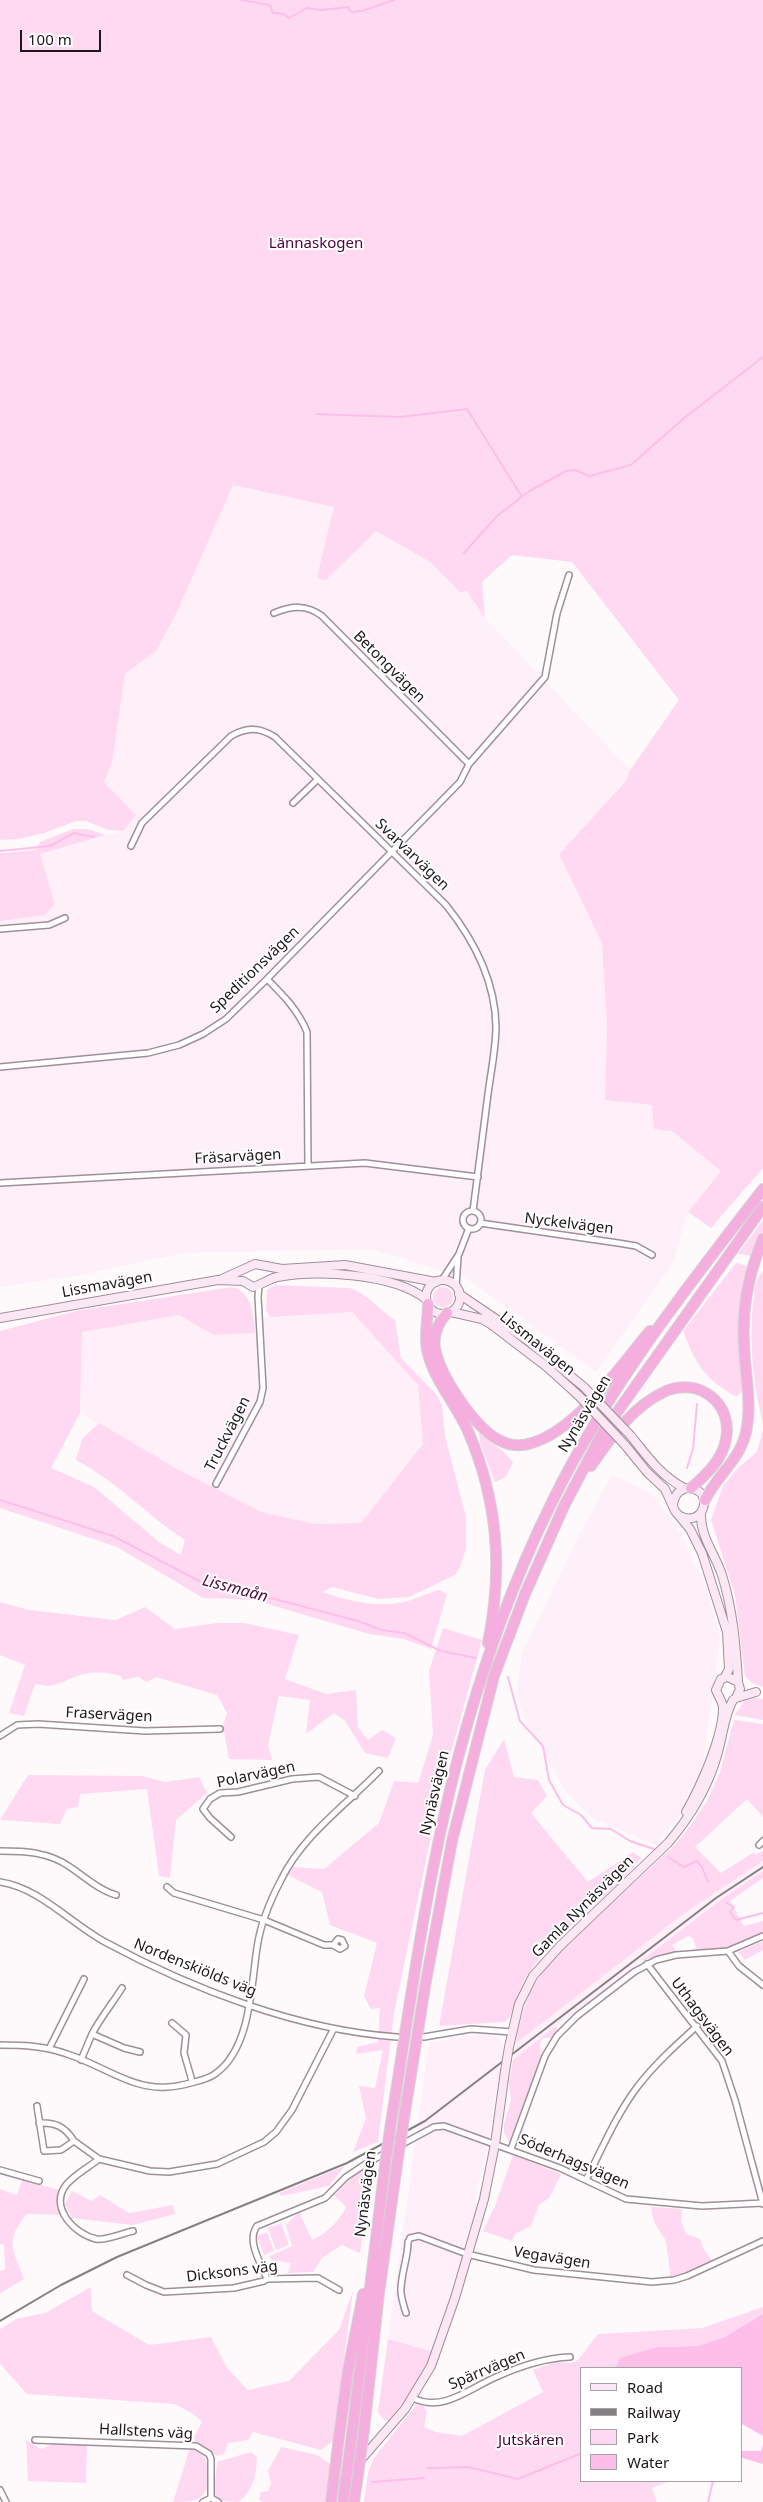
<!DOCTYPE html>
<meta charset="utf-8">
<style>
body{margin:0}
#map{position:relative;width:763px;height:2502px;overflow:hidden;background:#fefafc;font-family:"Noto Sans",sans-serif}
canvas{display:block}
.legend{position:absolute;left:580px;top:2367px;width:162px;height:115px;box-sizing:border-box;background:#fff;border:1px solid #a5a2a4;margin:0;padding:6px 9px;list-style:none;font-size:15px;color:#1d171b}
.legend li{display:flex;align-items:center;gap:10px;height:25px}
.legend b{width:25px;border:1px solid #a5a2a4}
.scale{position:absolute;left:20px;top:30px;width:81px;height:22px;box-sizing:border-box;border:2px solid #1d171b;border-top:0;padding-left:6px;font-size:15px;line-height:18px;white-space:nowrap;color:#1d171b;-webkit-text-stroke:4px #fff;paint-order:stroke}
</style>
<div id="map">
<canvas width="763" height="2502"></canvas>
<ul class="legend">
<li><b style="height:6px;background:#fce7f5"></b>Road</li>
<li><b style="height:6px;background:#858083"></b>Railway</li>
<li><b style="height:14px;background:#ffd9f2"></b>Park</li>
<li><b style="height:14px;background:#fdbfe9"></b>Water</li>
</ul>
<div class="scale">100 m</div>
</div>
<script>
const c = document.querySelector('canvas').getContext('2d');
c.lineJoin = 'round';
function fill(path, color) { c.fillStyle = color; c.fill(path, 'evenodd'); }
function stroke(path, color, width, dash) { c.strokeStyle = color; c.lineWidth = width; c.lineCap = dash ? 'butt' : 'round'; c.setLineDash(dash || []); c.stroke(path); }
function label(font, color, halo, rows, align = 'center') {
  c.font = font + ' "Noto Sans",sans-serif'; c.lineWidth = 4; c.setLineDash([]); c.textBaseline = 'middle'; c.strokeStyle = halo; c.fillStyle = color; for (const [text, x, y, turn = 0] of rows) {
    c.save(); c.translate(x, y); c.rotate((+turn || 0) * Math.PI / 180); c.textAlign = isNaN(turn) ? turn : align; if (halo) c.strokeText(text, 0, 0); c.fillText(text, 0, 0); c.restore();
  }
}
const built = new Path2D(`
 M233,485L335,507L325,581L376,531L456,576L485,618L630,770L626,781L559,854L602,943L607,1025L605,1100L653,1105L654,1129L672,1131L721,1171L688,1212L673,1263L596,1372L466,1278L371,1249L183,1253L81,1275L0,1287V921L45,915L55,904L39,854L123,831L136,815L104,782L112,763L125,674L156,651L177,612Z
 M352,1312L418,1385L423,1444L361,1523L315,1524L261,1512L177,1469L80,1413L82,1332L180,1315L214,1335L254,1333L253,1318Z
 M612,1475L651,1493L676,1525L706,1586L720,1639L702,1771L680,1815L655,1845L592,1818L565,1790L524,1718L517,1693L522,1653L579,1535Z
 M763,1861V1871L719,1901L513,2060L516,2043L682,1915Z
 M484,2034L498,2037L503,2045L502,2053L486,2155L476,2192V2207L434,2352L388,2339L429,2043Z`);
const green = new Path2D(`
 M0,0H763V1168L711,1228L688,1212L721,1171L672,1131L654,1129L652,1105L605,1100L607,1025L602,943L559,854L626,781L630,770L679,700L572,562L512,555L482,582L485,618L466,590L461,593L430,562L376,531L325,581L317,577L334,507L233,485L177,612L156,651L125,674L112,763L104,782L136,815L123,831L108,830L86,821H76L44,833L19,839L0,840Z
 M73,829H88L106,835L40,854L55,904L45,915L0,921V853L36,850L40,842Z
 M763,1220V1232L754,1256L738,1254Z
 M736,1263L747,1266L741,1314L744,1390L736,1397C704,1378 696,1365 683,1331Z
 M763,1271V1424C753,1383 749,1345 753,1303C755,1291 754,1280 763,1271Z
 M275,1285L349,1288C367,1293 379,1310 395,1320L401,1358L436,1394L442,1405L445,1436L466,1517V1549L460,1567L455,1575L409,1597L378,1599L332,1587L323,1592C347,1601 377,1608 403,1602C415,1600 427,1593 439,1590L447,1594L431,1649L403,1639L369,1634L254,1600L203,1598L117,1547L0,1508V1331L76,1311L232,1287C253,1292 253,1316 255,1333L214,1335L179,1315L82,1332L80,1413L51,1468L94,1487L159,1542L181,1555L185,1540C145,1514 119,1483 76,1460L82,1439L99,1423L177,1469L261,1512L315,1524L361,1523L423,1444L418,1385L352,1312L270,1317L266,1310L267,1290Z
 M433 1297a10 10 0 1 1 20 0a10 10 0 1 1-20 0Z
 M763,1430V1687L752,1683L745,1676L735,1595L711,1520L723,1486L738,1468L757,1452Z
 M479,1433L503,1451L513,1462L506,1477L495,1482L480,1443Z
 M0,1602L29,1610L116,1620L145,1607L175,1629L217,1623H244L299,1635L285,1679L326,1694L356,1690L358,1727L368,1740L382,1730L396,1738L388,1758L365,1753L345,1721L334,1713L306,1734L310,1700L279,1696L268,1745L272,1760L229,1759L223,1726L227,1713L217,1695L156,1677L147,1682L138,1677L123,1680L121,1676C106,1672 92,1671 77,1676C59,1682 56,1689 35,1684L24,1716L9,1713L25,1665L0,1655Z
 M443,1628L482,1640L441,1789L394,2013L378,2142L353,2152L366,2118L359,2086L375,2088L383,2050L356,2054L357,2047L378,2042L380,2008L371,2009L364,1996L377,1943L330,1925L322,1892L288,1875L293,1867L324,1869L379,1823L394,1781L418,1783L433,1735L429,1671Z
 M756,1698L763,1699V1720L735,1715L744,1701Z
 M734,1720L763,1724V1817L747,1799L695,1847L721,1873L754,1852L755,1855L763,1851V1861L682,1915L516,2043C524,2001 531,1983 560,1951L676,1844L695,1819L707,1801L720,1772Z
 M504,1739L514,1777L538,1780L547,1796L531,1813L588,1882L633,1852L641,1858C608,1900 557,1929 528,1974C520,1987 515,2003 510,2017L505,2022L439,2026L485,1770Z
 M28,1775L142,1776L165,1782L199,1777L207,1793L176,1820L170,1878L159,1876L147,1789L80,1794L78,1807L67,1809L60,1824L0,1820Z
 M763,1871V1878L730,1901L744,1926L763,1921V1934L731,1947L697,1950L693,1938L688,1936L672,1945L677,1952L641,1961L719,1901Z
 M763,1941V1950L745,1960L738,1952Z
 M556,2026L558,2032L552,2038H543L540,2042L541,2056L537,2069L509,2142L504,2133V2124L511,2100L509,2083L513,2060Z
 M513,2155L561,2174L550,2197L539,2205L531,2226L515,2234L512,2241L483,2231L495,2206Z
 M374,2165L360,2253L342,2245L322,2258L313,2272L288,2273L291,2263L271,2260L270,2256L292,2246L286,2225L299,2212L312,2240C328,2232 338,2223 346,2207L334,2195L358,2172Z
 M345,2166L329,2186L281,2196L279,2193Z
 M22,2180L60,2190L58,2208L61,2215L27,2214C4,2241 13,2249 24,2279L0,2294V2271L5,2269L4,2245L0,2244V2189L17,2195Z
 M72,2191L92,2201L100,2195L129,2213L173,2205L175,2214L133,2225L72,2218L65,2204Z
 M651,2207L682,2209L681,2221L686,2234L700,2239L703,2248L713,2262L671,2280L666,2241L654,2222Z
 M281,2223L289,2245L276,2250L268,2228Z
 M267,2232L274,2251L264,2255L257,2236Z
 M91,2287L92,2311L149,2345L211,2337L227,2368L248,2390L289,2381L339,2330L353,2291L333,2441L321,2450L253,2432L248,2440L228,2443L224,2454L216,2456L206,2447L196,2444L194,2437L202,2422L193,2414L175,2404L27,2394L0,2364V2329L16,2319L45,2313Z
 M763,2307V2315L725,2337L698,2346L657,2347L619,2364L616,2368H582V2481H669L652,2488L657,2502H364L368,2472L374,2458L416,2405L424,2406L427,2412L424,2427L436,2432L462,2436L543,2392L533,2370L555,2362L571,2363L578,2360L598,2334L702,2328Z
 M388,2339L434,2352L410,2395L388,2421L383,2419L378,2412Z
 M26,2440L41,2449L56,2443L87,2444L86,2483L28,2481Z
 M281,2447L317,2455L332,2465L328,2497L325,2502H263L259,2500L261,2492L268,2491L271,2483L268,2471Z
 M190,2448C212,2454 215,2484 201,2497C194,2502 182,2502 173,2502Z
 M251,2452L257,2457C256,2476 254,2489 239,2502L220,2501L214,2493L217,2462Z`);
const water = new Path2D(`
 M763,2314V2436L742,2424V2368H616L620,2358L657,2347L698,2346L725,2337Z
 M763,2445V2464L742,2458V2451H761Z`);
const stream = new Path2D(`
 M241,0L270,5L273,13L284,14L289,18L307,8L322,10L348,7L351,12L360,11
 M362,11L394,0
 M317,414L400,417L467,409L522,497
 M464,553L497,516L528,492L566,471L575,470L589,476L631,465L683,419L763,357
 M0,851L50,846L74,833L94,837
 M687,1468L693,1449L697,1404
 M0,1500L113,1536L205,1584L244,1591L358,1621L381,1630L404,1633L441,1651L476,1658
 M508,1677L520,1721L543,1746L549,1780L563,1805L581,1815L592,1828L611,1829L630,1841L654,1849
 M668,1857L684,1867L697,1861L702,1867L708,1882
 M727,1903L734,1907L730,1912L736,1920L763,1913
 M428,2468L468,2467L518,2479L582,2453
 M372,2482L424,2478
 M708,2502L713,2481`);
const street = new Path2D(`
 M469,764L545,677L557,613L569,575
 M293,803L317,780
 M131,846L142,823L231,736C248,727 259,727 275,737L446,905C474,940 495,980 496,1026C496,1048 491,1071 488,1094C483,1133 478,1172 473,1211
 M0,929L49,925L65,918
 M267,979C284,996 298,1010 307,1032L308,1166
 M0,1067L148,1053L179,1045L203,1034L226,1019L267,979L460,782L469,764L322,616C306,604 292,606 274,613
 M0,1183L365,1163L478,1177
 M463 1220a9 9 0 1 1 18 0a9 9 0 1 1-18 0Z
 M480,1223L618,1243L636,1246L652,1255
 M442,1280L459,1254L469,1228
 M456,1286L458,1257
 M216,1484L260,1402L263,1388L258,1297L259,1285
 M0,1736L17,1725L38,1724L145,1731L220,1729
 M231,1837L210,1818L203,1809L210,1799L220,1793L238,1792L292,1779L319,1777L355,1796
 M759,1845L763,1841
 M0,1851C25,1851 49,1852 70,1867C85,1877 99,1890 116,1895
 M0,1882C40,1888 70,1923 105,1942C192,1989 298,2030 397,2037
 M167,1887L174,1893L264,1920L324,1945H333L340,1949L345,1946L342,1940L338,1939L333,1945
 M728,1951L739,1966L763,1985
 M647,1964L722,2061L735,2100L763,2204
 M122,1988C112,2004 101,2017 92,2034L124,2048L140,2052
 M172,2023L186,2035L184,2053L192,2081
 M424,2037L471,2029L512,2032
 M0,2045C23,2045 45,2046 67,2054C100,2064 132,2090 167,2087C177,2087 207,2080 215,2074C251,2049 251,1986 257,1948C260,1925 270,1901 281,1880C302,1836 346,1805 379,1771
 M49,2049L84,1979
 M81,2060L92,2034
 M37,2106L44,2151L61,2150L74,2141C65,2127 56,2122 39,2123
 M74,2141L99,2159
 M511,2149L545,2056L557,2036L577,2016L634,1972L656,1960L676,1955L728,1951L763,1936
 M0,2170L39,2181
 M586,2180C602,2149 616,2115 638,2086C655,2064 676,2045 697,2026
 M133,2231C123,2233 105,2241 96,2239C74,2234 49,2207 66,2185C74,2175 89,2167 99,2159L150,2171L169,2172L217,2164L264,2142L276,2132L292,2110L333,2030
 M127,2275L146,2285L164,2292L234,2288L264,2281L267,2279L318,2278L339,2290
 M267,2279C261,2263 246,2241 257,2226L325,2198L346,2177L367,2163L434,2127L444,2126L560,2168L626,2199L702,2206L763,2203
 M406,2313C404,2307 402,2300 401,2293C400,2276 408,2259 408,2242L410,2238L419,2236L467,2254L534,2270L652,2282L674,2280L687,2276L763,2241
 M413,2398C443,2413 470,2388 496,2377C518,2367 545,2358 570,2357
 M35,2440L196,2446L209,2454L211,2459V2498
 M0,2490L6,2502
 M203,2502L211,2498L218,2502`);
const secondary = new Path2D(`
 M222,1279L255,1264L282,1269L345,1265L436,1282
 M426 1297a17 17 0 1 1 34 0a17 17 0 1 1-34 0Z
 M459,1294L527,1340L584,1387
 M451,1312L482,1319L492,1325L547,1367L579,1396
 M0,1318L218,1280L243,1281L253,1287C261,1285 268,1279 277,1277C318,1270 392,1273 426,1299
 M631,1436C647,1456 661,1476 684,1488
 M625,1445L647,1472L665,1489L675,1511L690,1529L702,1553L727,1632L729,1669L725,1677
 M673,1505C675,1488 690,1483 702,1494C709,1510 696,1524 680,1516
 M701,1514C700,1536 715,1554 722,1575C733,1610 736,1646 738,1682
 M736,1698L756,1692
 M686,1812C700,1788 723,1737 723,1708C723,1702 718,1696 716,1690L721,1679L728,1677L738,1682L740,1689L736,1698
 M509,2047L519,2004L533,1976L560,1946L668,1843C691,1816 709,1786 718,1752C723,1735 724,1716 733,1700
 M332,2498L352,2470L405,2409L431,2366L455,2298L484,2199L495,2144L505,2071`);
const highway = new Path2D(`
 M428,1304C428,1319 424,1336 427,1350C433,1379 456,1404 468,1431C498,1501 503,1569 488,1643
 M447,1313C438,1323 433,1335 435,1348C440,1376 476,1431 503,1442C512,1446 523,1446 532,1443C578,1429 620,1366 650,1331
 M591,1466C610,1438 634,1405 666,1391C700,1377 733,1404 726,1439C723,1459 706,1475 691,1488
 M705,1500C716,1477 738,1461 745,1436C753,1407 745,1374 744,1344C742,1309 749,1272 763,1239
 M404,2118L426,1981L452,1841L494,1676L525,1594L564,1506L603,1432L763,1207
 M390,2129C410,2006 426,1880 458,1758C481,1670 512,1583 552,1502C607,1389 686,1288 763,1189
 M364,2430L379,2293L398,2158
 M352,2434L385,2165
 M339,2437L348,2371L363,2294
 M354,2502L357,2482`);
const rail = new Path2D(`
 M0,2321L61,2285L117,2257L347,2163L425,2121L716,1898L763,1867`);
const secondaryBridge = new Path2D(`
 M584,1387L631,1436
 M579,1396L625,1445
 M505,2071L509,2047`);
const highwayBridge = new Path2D(`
 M398,2158L404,2118
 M385,2165L390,2129
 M357,2482L364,2430
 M331,2502L339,2437
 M343,2502L352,2434`);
const parkNames = [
 ["Lännaskogen",316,244],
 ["Jutskären",531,2441]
];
const streetNames = [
 ["Betongvägen",389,667,45],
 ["Svarvarvägen",412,855,44],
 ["Speditionsvägen",255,970,-44],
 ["Fräsarvägen",238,1157,-3],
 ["Nyckelvägen",569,1224,7],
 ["Lissmavägen",107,1285,-10],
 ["Lissmavägen",537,1344,39],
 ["Nynäsvägen",585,1414,-59],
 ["Truckvägen",228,1434,-63],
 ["Fraservägen",109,1715,3],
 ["Polarvägen",256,1775,-12],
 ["Nynäsvägen",435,1793,-77],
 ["Gamla Nynäsvägen",583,1907,-45],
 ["Nordenskiölds väg",195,1968,22],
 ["Uthagsvägen",702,2017,53],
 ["Söderhagsvägen",574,2162,23],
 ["Nynäsvägen",366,2194,-83],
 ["Vegavägen",552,2258,9],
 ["Dicksons väg",232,2272,-7],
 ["Spärrvägen",487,2370,-23],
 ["Hallstens väg",146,2432,3]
];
const waterNames = [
 ["Lissmaån",235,1589,15]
];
fill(built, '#feeff8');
fill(green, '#ffd9f2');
fill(water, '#fdbfe9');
stroke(stream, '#fdbfe9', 2);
stroke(street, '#9f8f99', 8);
stroke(secondary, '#9f8f99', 10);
stroke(highway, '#d6d5d6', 12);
stroke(street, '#fff', 5);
stroke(secondary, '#fce7f5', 8);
stroke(highway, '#f4afde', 10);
stroke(rail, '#858083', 2);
stroke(secondaryBridge, '#9f8f99', 10, []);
stroke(highwayBridge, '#d6d5d6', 12, []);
stroke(secondaryBridge, '#fce7f5', 8);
stroke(highwayBridge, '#f4afde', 10);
label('15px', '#4b023c', '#fff', parkNames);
label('15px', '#1d171b', '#fff', streetNames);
label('italic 16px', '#520a42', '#fff', waterNames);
</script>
